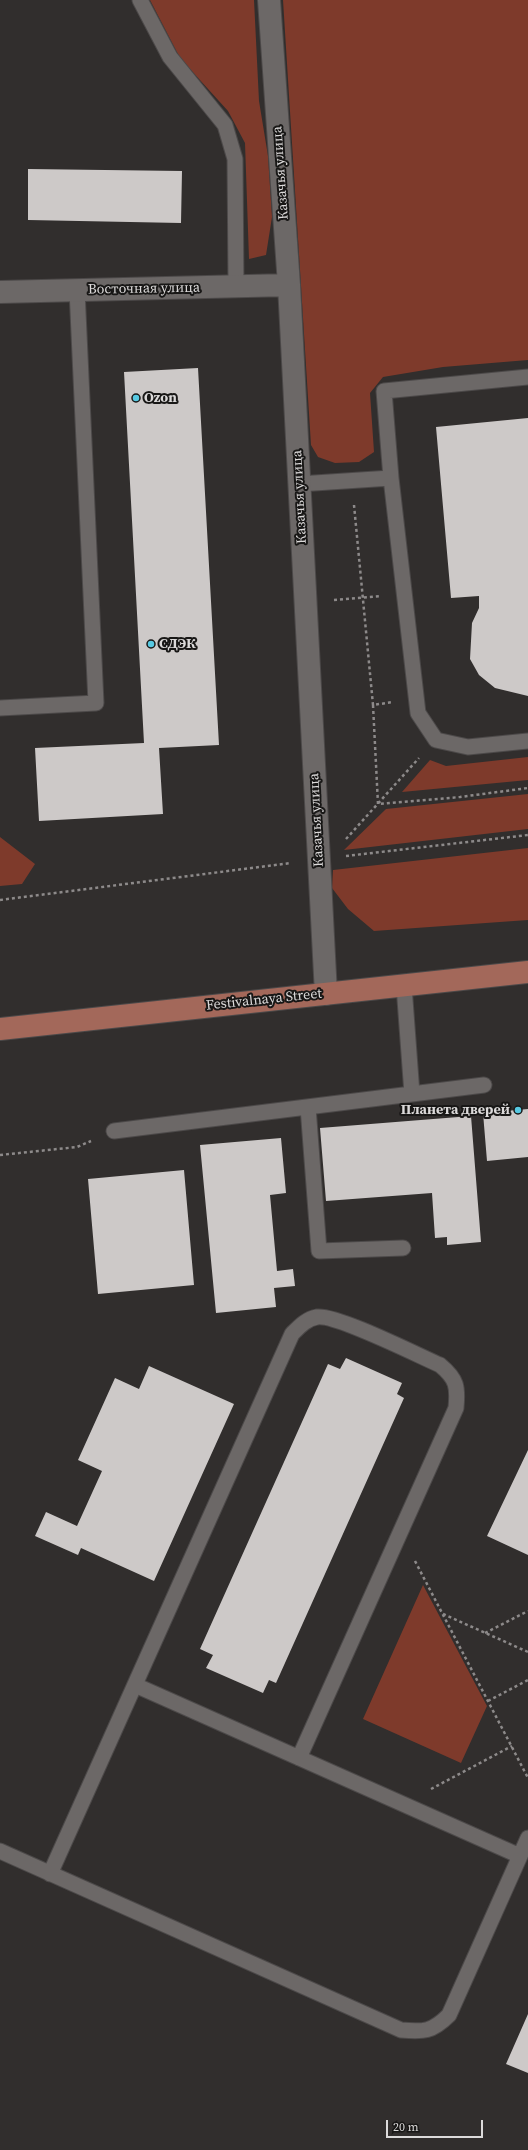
<!DOCTYPE html>
<meta charset="utf-8">
<style>
body{margin:0}
#map{position:relative;width:528px;height:2150px;overflow:hidden;background:#312e2d;font-family:"Source Serif 4",serif}
canvas{display:block}
.scale{position:absolute;left:386px;top:2120px;width:97px;height:18px;box-sizing:border-box;border:2px solid #dcdada;border-top:0;padding-left:5px;font-size:12px;line-height:14px;white-space:nowrap;color:#dcdada;-webkit-text-stroke:3px #181716;paint-order:stroke}
</style>
<div id="map">
<canvas width="528" height="2150"></canvas>
<div class="scale">20 m</div>
</div>
<script>
const c = document.querySelector('canvas').getContext('2d');
c.lineJoin = 'round';
function fill(path, color) { c.fillStyle = color; c.fill(path, 'evenodd'); }
function stroke(path, color, width, dash) { c.strokeStyle = color; c.lineWidth = width; c.lineCap = dash ? 'butt' : 'round'; c.setLineDash(dash || []); c.stroke(path); }
function label(font, color, halo, rows, align = 'center') {
  c.font = font + ' "Source Serif 4",serif'; c.lineWidth = 4; c.setLineDash([]); c.textBaseline = 'middle'; c.strokeStyle = halo; c.fillStyle = color; for (const [text, x, y, turn = 0] of rows) {
    c.save(); c.translate(x, y); c.rotate((+turn || 0) * Math.PI / 180); c.textAlign = isNaN(turn) ? turn : align; if (halo) c.strokeText(text, 0, 0); c.fillText(text, 0, 0); c.restore();
  }
}
const green = new Path2D(`
 M150,0H254L259,101L268,156L272,217L266,255L249,259L245,143L228,111L180,58Z
 M283,0H528V360L443,367L383,377L370,393L374,452L359,462L335,463L318,457L311,445Z
 M528,757V780L402,792L430,760L446,766Z
 M528,794V829L344,850L386,809Z
 M0,837L35,864L22,884L0,886Z
 M528,848V920L374,931L348,909L332,888L333,870Z
 M423,1585L487,1706L461,1763L363,1719Z`);
const building = new Path2D(`
 M28,169L182,171L181,223L28,220Z
 M198,368L219,745L159,748L163,814L39,821L35,748L144,743L124,372Z
 M528,418V696L495,688L479,675L470,659L472,623L479,608V596L451,598L436,427Z
 M528,1109V1157L487,1161L483,1113Z
 M471,1116L481,1242L447,1245V1237L435,1238L432,1193L326,1201L320,1128Z
 M281,1138L286,1193L270,1195L277,1271L293,1269L295,1286L274,1288L276,1307L216,1313L200,1145Z
 M184,1170L194,1285L98,1294L88,1179Z
 M346,1358L402,1383L397,1394L404,1398L276,1683L269,1680L263,1693L206,1668L213,1655L200,1649L328,1364L340,1369Z
 M149,1366L234,1404L154,1581L81,1548L78,1555L35,1536L46,1512L77,1526L102,1471L78,1460L115,1378L139,1389Z
 M528,1450V1555L487,1536Z
 M528,2014V2073L506,2064Z`);
const path = new Path2D(`
 M354,505L373,705L393,702
 M334,600L381,596
 M373,705L378,804L460,797L528,788
 M346,839L419,758
 M346,856L528,835
 M0,900L291,863
 M0,1155L77,1147L91,1141
 M415,1561L528,1778
 M443,1614L528,1652
 M485,1633L528,1611
 M488,1701L528,1680
 M431,1789L512,1746`);
const service = new Path2D(`
 M140,0L170,57L225,125L235,159L236,286
 M391,478L384,391L528,377
 M299,484L391,478L418,713L436,740L468,747L528,741
 M0,708L96,703L77,290
 M404,986L412,1094
 M308,1107L319,1251L403,1248
 M114,1131L484,1085
 M135,1685L520,1856
 M0,1851L401,2030C424,2032 432,2032 449,2015L528,1838
 M50,1874L292,1334C299,1327 306,1319 317,1317C336,1314 417,1355 440,1365C457,1379 458,1387 456,1408L299,1758`);
const minor = new Path2D(`
 M269,0L289,285L326,994
 M0,292L289,285`);
const primary = new Path2D(`
 M0,1029L528,972`);
const markers = [
 [136,398,4,"#57c9e2"],
 [151,644,4,"#57c9e2"],
 [518,1110,4,"#57c9e2"]
];
const streetNames = [
 ["Казачья улица",281,173,-94],
 ["Восточная улица",144,289,-1],
 ["Казачья улица",300,497,-93],
 ["Казачья улица",317,820,-93],
 ["Festivalnaya Street",264,1000,-6]
];
const poiNames = [
 ["Ozon",144,398],
 ["СДЭК",159,644],
 ["Планета дверей",510,1110,"right"]
];
fill(green, '#7e3a2b');
fill(building, '#cdc9c8');
stroke(service, '#4c4949', 17);
stroke(minor, '#4c4949', 24);
stroke(primary, '#4c4949', 24);
stroke(path, '#8d8a8a', 2.5, [3, 3]);
stroke(service, '#6c6867', 15);
stroke(minor, '#6c6867', 22);
stroke(primary, '#a3685a', 22);
for (const [x, y, r, color] of markers) { const dot = new Path2D(); dot.arc(x, y, r, 0, 2 * Math.PI); c.fillStyle = color; c.fill(dot); stroke(dot, '#181716', 1.5); }
label('14px', '#dcdada', '#181716', streetNames);
label('bold 14px', '#dcdada', '#181716', poiNames, 'left');
</script>
